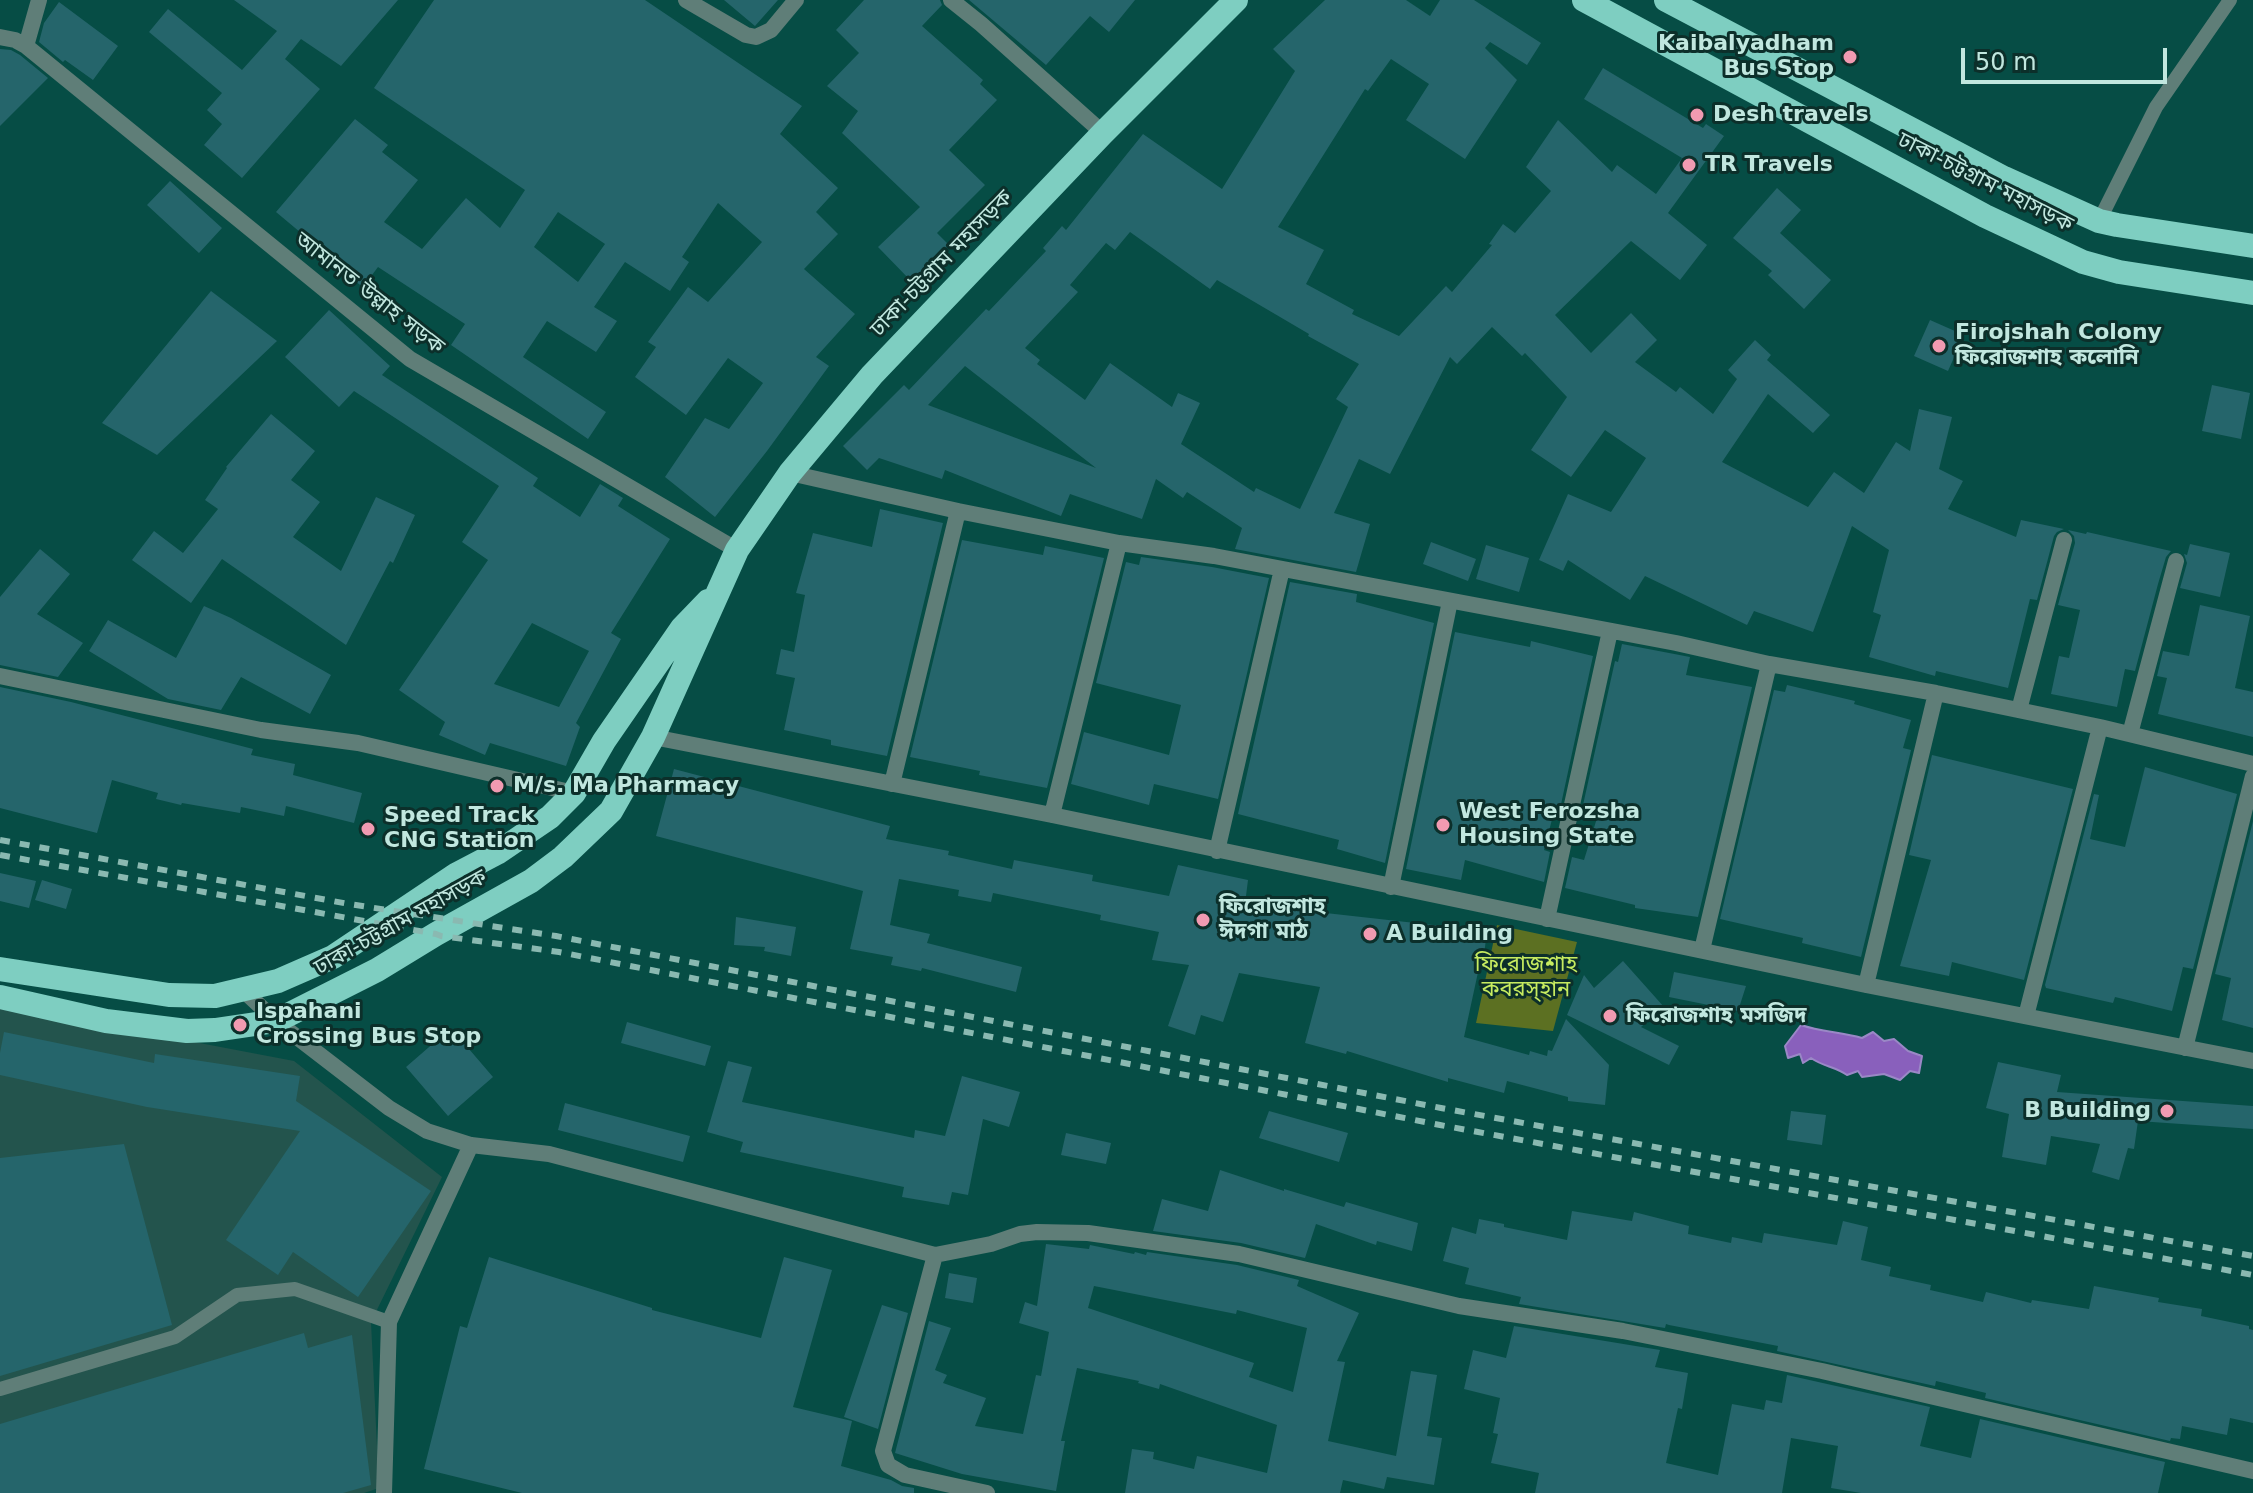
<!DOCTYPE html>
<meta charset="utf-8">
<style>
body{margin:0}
#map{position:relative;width:2253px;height:1493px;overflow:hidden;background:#064d45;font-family:"DejaVu Sans",sans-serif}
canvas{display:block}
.scale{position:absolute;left:1961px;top:48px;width:206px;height:36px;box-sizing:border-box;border:4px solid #c1e7df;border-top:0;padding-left:10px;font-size:24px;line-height:28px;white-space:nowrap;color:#c1e7df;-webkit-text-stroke:6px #0c2f2a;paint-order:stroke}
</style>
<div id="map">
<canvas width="2253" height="1493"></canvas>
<div class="scale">50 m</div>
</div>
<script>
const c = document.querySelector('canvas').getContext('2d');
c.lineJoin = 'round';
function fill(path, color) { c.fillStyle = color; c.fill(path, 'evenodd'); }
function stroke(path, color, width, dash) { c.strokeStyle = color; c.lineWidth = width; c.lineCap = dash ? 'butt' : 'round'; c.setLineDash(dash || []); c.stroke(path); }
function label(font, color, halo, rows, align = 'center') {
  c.font = font + ' "DejaVu Sans","Noto Sans Bengali",sans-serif'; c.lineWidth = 6; c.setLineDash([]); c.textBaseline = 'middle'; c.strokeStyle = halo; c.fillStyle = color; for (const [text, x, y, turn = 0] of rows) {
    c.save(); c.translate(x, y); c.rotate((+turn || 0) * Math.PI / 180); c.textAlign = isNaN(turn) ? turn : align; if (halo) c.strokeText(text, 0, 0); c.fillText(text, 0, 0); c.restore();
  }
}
const built = new Path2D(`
 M0,1005L294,1061L442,1177L371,1322L379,1488L364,1493H0Z`);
const green = new Path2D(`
 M1497,925L1577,942L1553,1031L1476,1023Z`);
const water = new Path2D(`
 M1801,1025C1821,1032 1841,1032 1862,1038L1873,1032L1884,1041L1894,1039L1908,1051L1922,1056L1919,1073L1910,1071L1900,1080L1884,1074L1862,1077L1858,1071L1847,1075C1834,1066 1824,1067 1811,1058L1803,1063L1800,1054L1788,1058L1785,1046Z`);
const building = new Path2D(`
 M234,0H398L341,66L301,39L285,59L320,89L242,178L204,145L222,124L207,110L222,93L149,32L168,9L242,70L277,31Z
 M434,0H645L802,106L780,134L838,188L816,212L838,234L804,269L855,314L816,357L829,366L767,451L715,517L665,477L705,418L729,429L763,383L728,358L686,415L635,377L656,347L648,342L688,287L708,302L762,242L718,203L682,257L689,262L670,291L625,262L594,307L617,321L596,352L547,321L523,357L606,412L588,439L451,345L465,324L378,267L363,287L322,257L325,253L276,212L355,119L388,145L382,152L418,180L384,222L422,249L466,198L500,228L525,190L374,88ZM558,212L605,244L578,282L534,247Z
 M724,0H778L755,26Z
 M864,0H940L942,5L922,26L983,80L980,84L997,100L949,150L985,185L937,233L949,245L911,281L878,247L920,207L842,133L858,111L827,86L859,53L836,30Z
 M969,0H1135L1109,32L1090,16L1046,65Z
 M1325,0H1406L1430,16L1440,0H1474L1541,43L1527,65L1490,42L1485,48L1517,80L1465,159L1406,120L1429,84L1391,59L1368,91L1365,89L1278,227L1324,250L1306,284L1354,310L1352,314L1399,336L1446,286L1452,292L1492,245L1489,244L1503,224L1515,233L1551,191L1526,167L1558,120L1612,172L1617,165L1656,194L1682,158L1584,99L1603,68L1703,128L1706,124L1724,136L1668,213L1707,245L1680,280L1631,241L1555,315L1591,353L1631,313L1657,340L1635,362L1676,392L1680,387L1713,414L1737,379L1728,370L1755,340L1771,355L1767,360L1830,415L1813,433L1768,394L1722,462L1808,507L1834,472L1864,493L1896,442L1910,451L1919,409L1952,417L1939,469L1963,481L1948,509L2016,537L2021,520L2064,529L2057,532L2054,536L2037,600L2030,599L2008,688L1936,671L1935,676L1869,657L1881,615L1873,612L1889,550L1852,526L1813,632L1754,611L1747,625L1645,576L1630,600L1568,560L1563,571L1539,560L1568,494L1611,512L1646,458L1605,430L1571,477L1531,450L1567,397L1525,353L1522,356L1492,327L1457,364L1450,357L1390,474L1359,459L1334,513L1370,524L1356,572L1235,549L1242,528L1187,492L1183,498L1156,479L1142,519L1070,494L1061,516L945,470L942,479L879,458L867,470L843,446L904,385L909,390L986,309L989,311L1046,251L1043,248L1062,226L1066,230L1143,134L1222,189L1295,71L1273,49ZM1130,232L1210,289L1217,280L1309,334L1308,336L1359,364L1336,399L1348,407L1300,509L1256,488L1254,492L1181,444L1200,403L1178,393L1172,407L1110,363L1085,400L1037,364L1040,360L1025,348L1078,292L1070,285L1106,243L1115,250ZM965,366L1096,468L928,405Z
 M59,2L118,46L93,80L65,60L63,62L39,42L44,23Z
 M0,49L11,50L20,55L48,78L0,126Z
 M170,181L222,228L199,253L147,205Z
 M1777,188L1801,210L1780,233L1831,280L1804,309L1768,275L1772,271L1733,238Z
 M211,291L277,341L157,455L102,423Z
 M329,310L390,366L382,375L538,478L533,486L580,517L600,484L623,498L618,506L670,539L611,633L621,639L576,723L580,727L566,766L490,743L485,755L439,735L445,722L399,690L488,560L462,542L499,486L354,391L339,407L285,357ZM532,623L589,651L559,707L494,684Z
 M1930,320L1964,335L1948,371L1914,356Z
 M2212,385L2250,393L2241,439L2202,431Z
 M271,414L315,451L291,480L320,502L293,537L341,571L376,497L415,515L393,563L390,561L346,645L222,559L191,603L132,560L154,531L183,553L218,509L205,500L227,468L226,467Z
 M880,509L943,523L887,756L831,745V740L784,730L795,678L776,674L781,649L794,652L805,595L796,593L813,533L872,547Z
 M2068,530L2086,534L2087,532L2171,551L2166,557L2158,584L2135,671L2125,669L2117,707L2051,694L2059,656L2069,658L2080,610L2058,605L2075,543L2074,536Z
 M962,540L1043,555L1045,546L1104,558L1047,788L979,775L980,771L910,757Z
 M1431,542L1476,559L1468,581L1423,564Z
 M2190,544L2230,553L2220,597L2180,588L2187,563L2184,554L2187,555Z
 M1486,545L1529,558L1519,592L1476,579Z
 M40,549L70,574L37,614L83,643L58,677L0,665V597Z
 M1141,557L1212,567L1269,578L1218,799L1154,784L1149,805L1071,784L1084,732L1169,755L1181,705L1096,683L1126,562L1139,565Z
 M1290,582L1357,594L1356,602L1434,623L1385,863L1337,849L1339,840L1238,814Z
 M2200,605L2250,616L2235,688L2253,692V737L2158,714L2167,678L2157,676L2163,651L2189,656Z
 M204,606L231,618L331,675L310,714L241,677L221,710L168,699L89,651L108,620L176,658Z
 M1455,632L1530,647L1531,641L1593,656L1560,809L1555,808L1544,850L1550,852L1544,882L1465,860L1461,880L1406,869Z
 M1622,644L1690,657L1686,675L1752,687L1698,917L1635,908V905L1565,888L1572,857L1584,860L1597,818L1581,814L1615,661L1618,662Z
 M1787,685L1855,701L1854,704L1911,720L1903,748L1911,750L1861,957L1802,943L1803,938L1720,919L1774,690L1785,692Z
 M0,687L71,702L253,749L251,755L295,764L293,775L362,793L354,823L286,806L284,816L241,807L240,813L182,803L181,805L156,799L158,793L112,780L97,833L0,808Z
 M1932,755L2073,789L2024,980L1952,962L1949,976L1900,966L1931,860L1909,855Z
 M2145,767L2237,794L2193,969L2183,967L2172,1011L2115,997L2113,1003L2046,988L2045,985L2094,794L2099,795L2090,839L2125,847Z
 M674,769L890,826L886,839L949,851L948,855L1012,869L1014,860L1093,875L1092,881L1169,896L1178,865L1248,880L1245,904L1487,931L1483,963H1480L1464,1037L1529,1055L1530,1051L1547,1056L1548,1050L1552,1051L1566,1019L1609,1065L1605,1105L1568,1101V1097L1507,1081L1504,1093L1448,1078V1082L1347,1051L1346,1054L1305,1043L1320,987L1239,973L1223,1022L1201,1015L1195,1035L1168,1026L1189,965L1152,960L1159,932L1100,920L1101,915L993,893L991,902L958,896L959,890L899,879L890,925L930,934L927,943L1022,967L1016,992L922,968L921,971L891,965L893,957L850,949L863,891L656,836Z
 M2253,821V1028L2222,1020L2231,978L2215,974Z
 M0,873L36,881L29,908L0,901Z
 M42,880L72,889L66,909L35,900Z
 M736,917L796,927L791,956L764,951L765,947L734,945Z
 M1623,961L1664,1007L1641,1027L1679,1046L1669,1065L1567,1015L1584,975L1594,988Z
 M1674,972L1746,986L1738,1011L1669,997Z
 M627,1022L711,1046L705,1066L621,1043Z
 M451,1028L493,1077L448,1116L406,1067Z
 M4,1032L154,1063L155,1054L300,1076L296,1101L431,1191L358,1297L293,1252L278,1275L226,1240L300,1131L147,1107L0,1075V1053Z
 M728,1061L752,1067L742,1102L914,1138L915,1130L945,1136L962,1076L1020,1092L1009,1127L983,1119L968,1195L952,1192L949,1205L902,1197L904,1187L740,1152L743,1142L707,1132Z
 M1998,1062L2061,1075L2057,1092L2253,1106V1129L2138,1121L2134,1149L2128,1148L2119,1180L2092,1172L2100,1144L2051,1136L2046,1165L2002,1157L2009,1114L1986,1108Z
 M565,1103L690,1136L683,1162L558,1130Z
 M1269,1111L1348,1133L1339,1162L1259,1138Z
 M1791,1111L1826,1115L1822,1145L1787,1140Z
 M1066,1133L1111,1143L1106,1164L1061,1155Z
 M124,1144L172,1325L0,1376V1158Z
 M1220,1170L1284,1191V1189L1344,1207L1346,1202L1418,1223L1412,1251L1377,1241L1376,1245L1316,1224L1305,1258L1241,1243L1153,1231L1162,1199L1208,1211Z
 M1572,1211L1632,1221L1634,1212L1689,1226L1688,1234L1731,1243L1732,1237L1762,1243L1764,1233L1837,1245L1843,1221L1868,1227L1861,1260L1891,1267L1889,1276L1931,1285L1930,1290L1983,1302L1986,1292L2031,1303L2032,1300L2089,1309L2094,1286L2159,1298L2158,1302L2202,1309L2201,1316L2249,1326V1329L2253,1330V1423L2230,1418L2227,1435L2182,1426L2180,1439L2171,1438L2170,1441L1985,1398L1986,1393L1936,1381L1935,1386L1777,1351L1778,1346L1669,1325L1666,1324L1665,1328L1519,1304L1521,1297L1465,1284L1469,1268L1443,1261L1452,1227L1476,1234L1479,1219L1504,1224V1227L1567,1240Z
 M1046,1244L1089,1249L1090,1245L1134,1254L1135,1252L1146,1255L1147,1252L1237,1265L1299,1280L1297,1286L1359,1313L1337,1361L1345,1362L1328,1441L1396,1456L1411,1371L1437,1375L1427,1436L1442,1438L1434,1485L1387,1477L1384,1489L1343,1480L1340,1493H1125L1132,1449L1154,1452L1153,1459L1194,1469L1197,1456L1267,1473L1277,1425L1160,1384L1159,1389L1138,1383L1139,1381L1077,1368L1061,1441H1065L1056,1491L962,1474L895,1453L929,1321L951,1328L935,1370L947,1375L943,1383L986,1398L975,1426L1023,1434L1036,1375L1041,1376L1049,1332L1019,1323L1025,1302L1037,1306ZM1094,1286L1236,1314L1237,1310L1307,1328L1293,1392L1249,1377L1254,1363L1088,1308Z
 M489,1257L652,1308V1310L761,1338L784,1257L832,1270L793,1407L852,1421L841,1466L891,1480L902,1486L914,1488V1493H522L424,1469L460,1326L467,1328Z
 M949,1273L977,1278L973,1303L945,1298Z
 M882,1305L908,1313L878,1429L844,1417Z
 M1514,1326L1660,1350L1655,1367L1688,1373L1682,1409L1678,1408L1666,1463L1718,1475L1732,1404L1764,1410L1766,1400L1782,1403L1787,1375L1930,1407L1920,1446L1971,1458L1980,1419L2165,1462L2158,1493H1861L1831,1488L1838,1446L1791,1438L1782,1493H1535L1539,1473L1491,1463L1498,1434L1493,1433L1500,1398L1464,1389L1473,1350L1506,1358Z
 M304,1333L308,1348L352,1335L371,1485L343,1493H0V1424Z`);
const lane = new Path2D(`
 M2099,221L2156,107L2230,0
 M0,1389L175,1337L237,1295L295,1289L389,1322`);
const street = new Path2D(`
 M686,0L746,35L756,37L771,30L796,0
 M951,0L981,24L1103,133
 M0,37L15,40L26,46L410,359L737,550
 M26,46L39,0
 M790,473L958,511L1119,543L1214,556L1676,643L1769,664L1936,693L2100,727L2253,764
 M0,676L261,730L358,743L574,793
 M2019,710L2064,540
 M2130,734L2176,561
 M653,737L1052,815L1866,985L2253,1061
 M892,784L958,511
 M1052,815L1119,543
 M1217,851L1282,569
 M1391,887L1450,601
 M1547,919L1610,631
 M1702,950L1769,664
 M1866,985L1936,693
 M243,990L276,1021L389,1108L427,1131L471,1145L549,1154L935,1255L991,1244L1020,1234L1037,1232L1088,1233L1239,1254L1459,1306L1623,1331L1822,1371L2253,1471
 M2026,1016L2100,727
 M2185,1048L2253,776
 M935,1255L883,1451L888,1465L905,1475L987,1493
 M384,1493L389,1322L471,1145`);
const highway = new Path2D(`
 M1584,0L1985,216L2083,262L2119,272L2253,293
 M1666,0L2004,178L2099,221L2117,225L2253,246
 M0,969L169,995L215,996L278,981L333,957L457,874L497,853L550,817L574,793L604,741L682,628L708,601
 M0,997L106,1021L187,1031L215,1030L276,1021L377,970L436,934L531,881L563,857L611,811L653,737L737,550L790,473L872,375L1103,133L1236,0`);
const rail = new Path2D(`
 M0,840L349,904L556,936L1441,1108L2253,1256
 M0,855L436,934L441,936L559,952L1440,1125L2253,1275`);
const markers = [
 [1850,57,8,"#f19ab1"],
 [1697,115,8,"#f19ab1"],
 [1689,165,8,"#f19ab1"],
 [1939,346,8,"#f19ab1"],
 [497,786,8,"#f19ab1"],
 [1443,825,8,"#f19ab1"],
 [368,829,8,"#f19ab1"],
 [1203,920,8,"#f19ab1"],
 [1370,934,8,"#f19ab1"],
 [1610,1016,8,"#f19ab1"],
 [240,1025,8,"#f19ab1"],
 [2167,1111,8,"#f19ab1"]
];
const poiNames = [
 ["Kaibalyadham",1834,44,"right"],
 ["Bus Stop",1834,69,"right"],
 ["Desh travels",1713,115],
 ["TR Travels",1705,165],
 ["Firojshah Colony",1955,333],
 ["ফিরোজশাহ কলোনি",1955,358],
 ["M/s. Ma Pharmacy",513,786],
 ["West Ferozsha",1459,812],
 ["Housing State",1459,837],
 ["Speed Track",384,816],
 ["CNG Station",384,841],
 ["ফিরোজশাহ",1219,907],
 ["ঈদগা মাঠ",1219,932],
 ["A Building",1386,934],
 ["Ispahani",256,1012],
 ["Crossing Bus Stop",256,1037],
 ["ফিরোজশাহ মসজিদ",1626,1016],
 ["B Building",2151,1111,"right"]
];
const streetNames = [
 ["ঢাকা-চট্টগ্রাম মহাসড়ক",1985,183,27],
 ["ঢাকা-চট্টগ্রাম মহাসড়ক",942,264,-46],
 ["আমানত উল্লাহ সড়ক",369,294,38],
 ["ঢাকা-চট্টগ্রাম মহাসড়ক",401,923,-29]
];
const parkNames = [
 ["ফিরোজশাহ",1526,965],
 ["কবরস্হান",1526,990]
];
fill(built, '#23544d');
fill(green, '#5c7022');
fill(water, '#8960bc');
stroke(water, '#9a88c6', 2);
fill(building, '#25656b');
stroke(lane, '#5f7e78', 14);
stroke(street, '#5f7e78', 16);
stroke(highway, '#7ecec1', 24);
stroke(rail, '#8ab9b1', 6, [10, 10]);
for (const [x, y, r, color] of markers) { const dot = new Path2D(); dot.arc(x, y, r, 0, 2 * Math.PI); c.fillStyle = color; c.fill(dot); stroke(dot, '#0c2f2a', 3); }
label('bold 22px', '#c1e7df', '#0c2f2a', poiNames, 'left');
label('22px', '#c1e7df', '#0c2f2a', streetNames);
label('22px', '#c7ec60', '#0c2f2a', parkNames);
</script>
